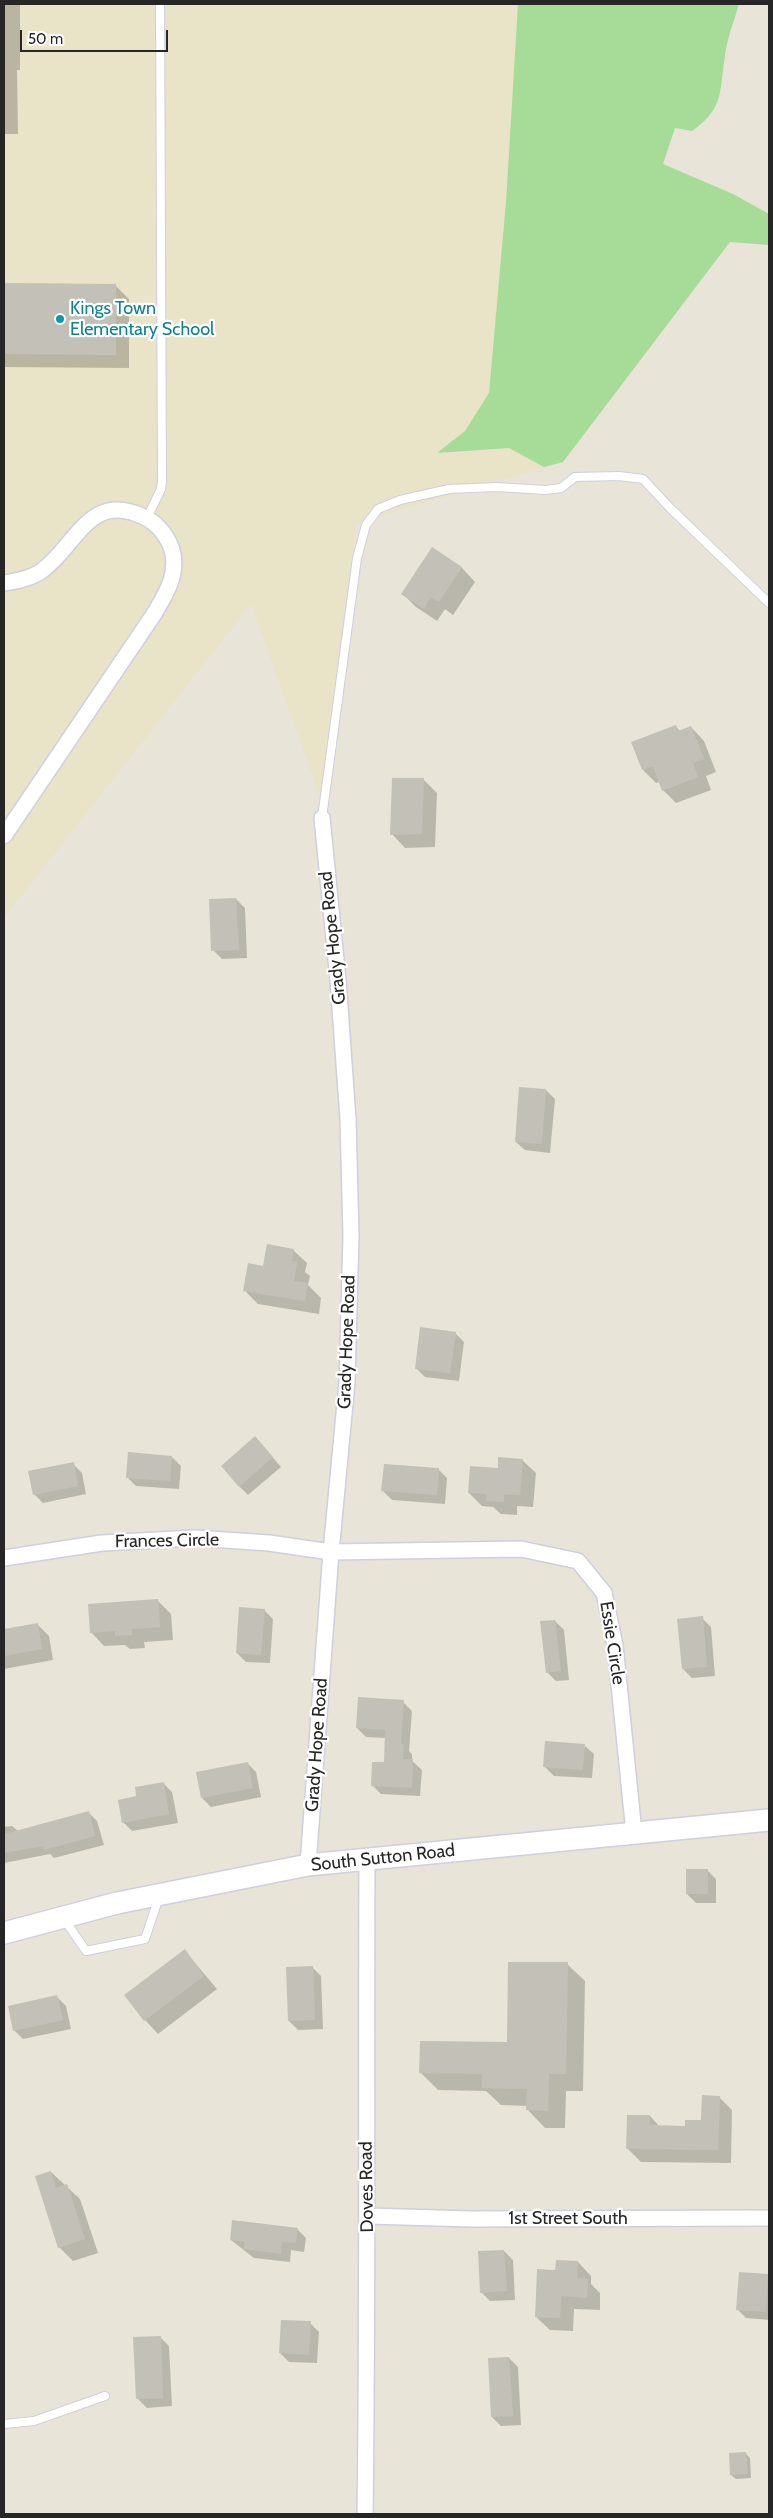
<!DOCTYPE html>
<style>
body{margin:0}
#map{position:relative;width:773px;height:2518px;overflow:hidden;background:#e8e4d8;font-family:Cabin,sans-serif}
canvas{display:block}
.frame{position:absolute;inset:0;border:5px solid #262626;pointer-events:none}
.scale{position:absolute;left:20px;top:30px;width:148px;height:22px;box-sizing:border-box;border:2px solid #262626;border-top:0;padding-left:6px;font-size:15px;line-height:18px;white-space:nowrap;color:#262626;-webkit-text-stroke:4px #fff;paint-order:stroke}
</style>
<div id="map">
<canvas width="773" height="2518"></canvas>
<div class="frame"></div>
<div class="scale">50 m</div>
</div>
<script>
const c = document.querySelector('canvas').getContext('2d');
c.lineJoin = 'round';
function fill(path, color) { c.fillStyle = color; c.fill(path, 'evenodd'); }
function stroke(path, color, width, dash) { c.strokeStyle = color; c.lineWidth = width; c.lineCap = dash ? 'butt' : 'round'; c.setLineDash(dash || []); c.stroke(path); }
function label(font, color, halo, rows, align = 'center') {
  c.font = font + ' Cabin,sans-serif'; c.lineWidth = 4.5; c.setLineDash([]); c.textBaseline = 'middle'; c.strokeStyle = halo; c.fillStyle = color; for (const [text, x, y, turn = 0] of rows) {
    c.save(); c.translate(x, y); c.rotate((+turn || 0) * Math.PI / 180); c.textAlign = isNaN(turn) ? turn : align; if (halo) c.strokeText(text, 0, 0); c.fillText(text, 0, 0); c.restore();
  }
}
const education = new Path2D(`
 M4,4H701L563,462L357,523L321,799L251,604L4,918Z`);
const green = new Path2D(`
 M518,4H739C734,21 727,39 725,56C719,91 725,108 692,131L675,128L663,164L733,194L769,214V245L730,242L563,462L544,467L509,448L437,453L465,431L489,393L506,202Z`);
const shadow = new Path2D(`
 M4,4H20V70H17L18,134H4Z
 M4,284L115,285L129,299V368L4,367Z
 M432,549L462,568L475,582L453,615L445,609L437,621L416,607L403,594Z
 M676,727L680,731L691,727L704,741L716,772L706,776L711,790L676,803L663,790L660,782L656,783L643,770Z
 M423,779L437,793L435,847L405,848L392,834Z
 M236,899L245,908L247,958L222,959L213,950Z
 M546,1090L555,1099L550,1153L525,1150L516,1142Z
 M293,1250L307,1263L305,1272L310,1276L308,1285L321,1298L319,1314L258,1304L244,1290L264,1267Z
 M455,1333L464,1342L459,1381L425,1377L416,1368Z
 M264,1447L281,1467L248,1495L239,1486Z
 M172,1457L181,1466L179,1489L136,1486L127,1477Z
 M522,1460L536,1473L533,1507L517,1506V1515L501,1514L493,1507L482,1506L469,1493L499,1469Z
 M73,1464L82,1473L86,1494L43,1503L34,1494Z
 M438,1469L447,1478L445,1504L392,1500L383,1491Z
 M157,1600L171,1614L173,1640L144,1642L145,1648L130,1649L125,1645L104,1646L91,1632Z
 M264,1610L273,1619L270,1663L246,1662L237,1653Z
 M702,1618L711,1627L715,1676L692,1678L683,1669Z
 M555,1621L564,1630L569,1680L556,1681L547,1672Z
 M38,1625L49,1636L53,1660L4,1669V1632Z
 M403,1702L412,1711L409,1751L412,1754V1761L422,1770L420,1796L381,1794L372,1785L385,1764L386,1738L366,1737L357,1728Z
 M585,1746L594,1754L592,1778L554,1776L545,1767Z
 M247,1763L256,1772L261,1797L211,1807L202,1798Z
 M163,1783L172,1792L178,1823L132,1831L123,1822Z
 M88,1812L97,1821L104,1845L54,1858L50,1854L4,1863V1827L12,1826L18,1831Z
 M707,1870L716,1879V1903H696L687,1894Z
 M185,1951L217,1989L158,2034L145,2020Z
 M567,1964L585,1981L583,2091H566L565,2128H545L528,2110V2106L501,2105L486,2091L438,2090L420,2072L508,2044Z
 M312,1967L321,1976L323,2029L298,2030L289,2021Z
 M57,1997L66,2006L71,2029L23,2039L14,2030Z
 M719,2097L732,2110L731,2163L641,2162L627,2148L650,2116L660,2127H687L702,2122Z
 M51,2172L80,2199L98,2253L73,2261L59,2247Z
 M297,2229L306,2238L304,2252L291,2250L290,2262L254,2258L231,2240Z
 M504,2251L513,2260L515,2300L490,2301L481,2292Z
 M578,2262L591,2276V2284L600,2293V2310L574,2309L573,2331L550,2330L536,2317Z
 M768,2275L769,2320L746,2318L737,2309Z
 M310,2323L319,2332L317,2363L289,2362L280,2353Z
 M160,2337L169,2346L172,2406L147,2408L138,2399Z
 M509,2358L518,2367L521,2425L501,2426L492,2417Z
 M746,2454L750,2458L751,2478L736,2479L731,2475Z`);
const building = new Path2D(`
 M4,283L116,284V355L4,354Z
 M432,547L462,567L439,602L431,597L424,609L401,594Z
 M676,725L678,731L691,726L704,759L693,763L698,777L662,791L653,766L642,770L631,742Z
 M392,778H424L422,834L390,835Z
 M236,898L239,950L211,951L209,899Z
 M519,1087L546,1089L542,1144L515,1142Z
 M267,1244L294,1249L292,1261L297,1262L294,1281L308,1283L305,1301L243,1291L248,1263L263,1266Z
 M420,1327L456,1332L450,1373L415,1369Z
 M255,1436L273,1457L239,1487L221,1466Z
 M128,1452L172,1456L170,1481L126,1478Z
 M498,1457L523,1459L520,1495L504,1494V1502L486,1501V1494L468,1493L470,1466L498,1468Z
 M74,1462L78,1486L33,1495L28,1471Z
 M384,1464L439,1468L437,1495L381,1491Z
 M158,1599L160,1627L132,1629V1635L115,1636V1631L90,1633L88,1604Z
 M239,1607L265,1609L261,1655L236,1653Z
 M703,1616L707,1667L682,1669L677,1619Z
 M555,1620L561,1671L546,1673L540,1621Z
 M38,1623L42,1649L4,1656V1629Z
 M358,1697L404,1700L401,1744H404L403,1759H413L412,1788L371,1786L372,1762H384L385,1730L356,1728Z
 M545,1741L585,1744L583,1770L543,1767Z
 M248,1762L253,1788L201,1798L196,1772Z
 M164,1782L169,1814L122,1823L118,1800L136,1796L135,1787Z
 M89,1811L95,1836L44,1850L43,1846L4,1853V1834Z
 M686,1869H708V1894H686Z
 M185,1949L204,1976L144,2021L124,1995Z
 M508,1962H568L566,2074H549L548,2111L526,2110L527,2089L482,2088V2074L419,2073L420,2041L507,2042Z
 M313,1966L315,2020L288,2021L286,1967Z
 M57,1995L63,2020L13,2031L8,2006Z
 M702,2095L720,2096L718,2150L626,2149L627,2115H650V2125L685,2126V2120H701Z
 M51,2171L56,2188L67,2184L85,2239L58,2248L35,2176Z
 M232,2220L298,2228L296,2243L282,2242L281,2254L244,2249L245,2242L230,2240Z
 M504,2250L507,2291L480,2293L478,2251Z
 M556,2260L578,2261L577,2278L588,2279L587,2298L561,2296L560,2318L535,2317L537,2269L555,2270Z
 M739,2272L768,2274L766,2312L736,2310Z
 M281,2320L311,2321L309,2355L279,2353Z
 M161,2336L163,2398L136,2399L133,2337Z
 M509,2357L513,2416L491,2417L488,2358Z
 M746,2452L748,2474L730,2475L729,2453Z`);
const service = new Path2D(`
 M147,518L161,489L162,482L160,4
 M322,818L357,558L366,525L378,509L400,500L449,489L497,487L546,490L561,488L575,477L619,476L643,479L670,508L769,603
 M64,1919L86,1951L145,1939L159,1897
 M4,2424L34,2421L105,2396`);
const minor = new Path2D(`
 M4,583C16,581 29,579 40,572C76,548 88,490 144,517C158,523 170,539 173,554C177,578 165,595 154,614L4,836
 M4,1558L102,1543L195,1538L269,1543L331,1552L521,1549L578,1561L604,1593L615,1645L634,1833
 M308,1865L331,1552L347,1382L351,1236L348,1119L338,980L322,818
 M368,2216L471,2219L769,2218
 M365,2514C368,2296 366,2077 367,1859`);
const secondary = new Path2D(`
 M4,1933L117,1903L308,1865L769,1820`);
const markers = [
 [60,319,5,"#0f9aa8"]
];
const cultureNames = [
 ["Kings Town",70,309],
 ["Elementary School",70,330]
];
const streetNames = [
 ["Grady Hope Road",333,938,-96],
 ["Grady Hope Road",347,1342,-88],
 ["Frances Circle",167,1541,-1],
 ["Essie Circle",612,1643,81],
 ["Grady Hope Road",317,1745,-86],
 ["South Sutton Road",383,1858,-6],
 ["Doves Road",367,2187,-91],
 ["1st Street South",568,2219]
];
fill(education, '#e9e3c8');
fill(green, '#a6dc98');
fill(shadow, '#0003');
fill(building, '#c3c0b8');
stroke(service, '#cecfdf', 10);
stroke(minor, '#cecfdf', 18);
stroke(secondary, '#cecfdf', 24);
stroke(service, '#fff', 8);
stroke(minor, '#fff', 15);
stroke(secondary, '#fff', 21);
for (const [x, y, r, color] of markers) { const dot = new Path2D(); dot.arc(x, y, r, 0, 2 * Math.PI); c.fillStyle = color; c.fill(dot); stroke(dot, '#fff', 2); }
label('18px', '#0d838f', '#fff', cultureNames, 'left');
label('18px', '#262626', '#fff', streetNames);
</script>
